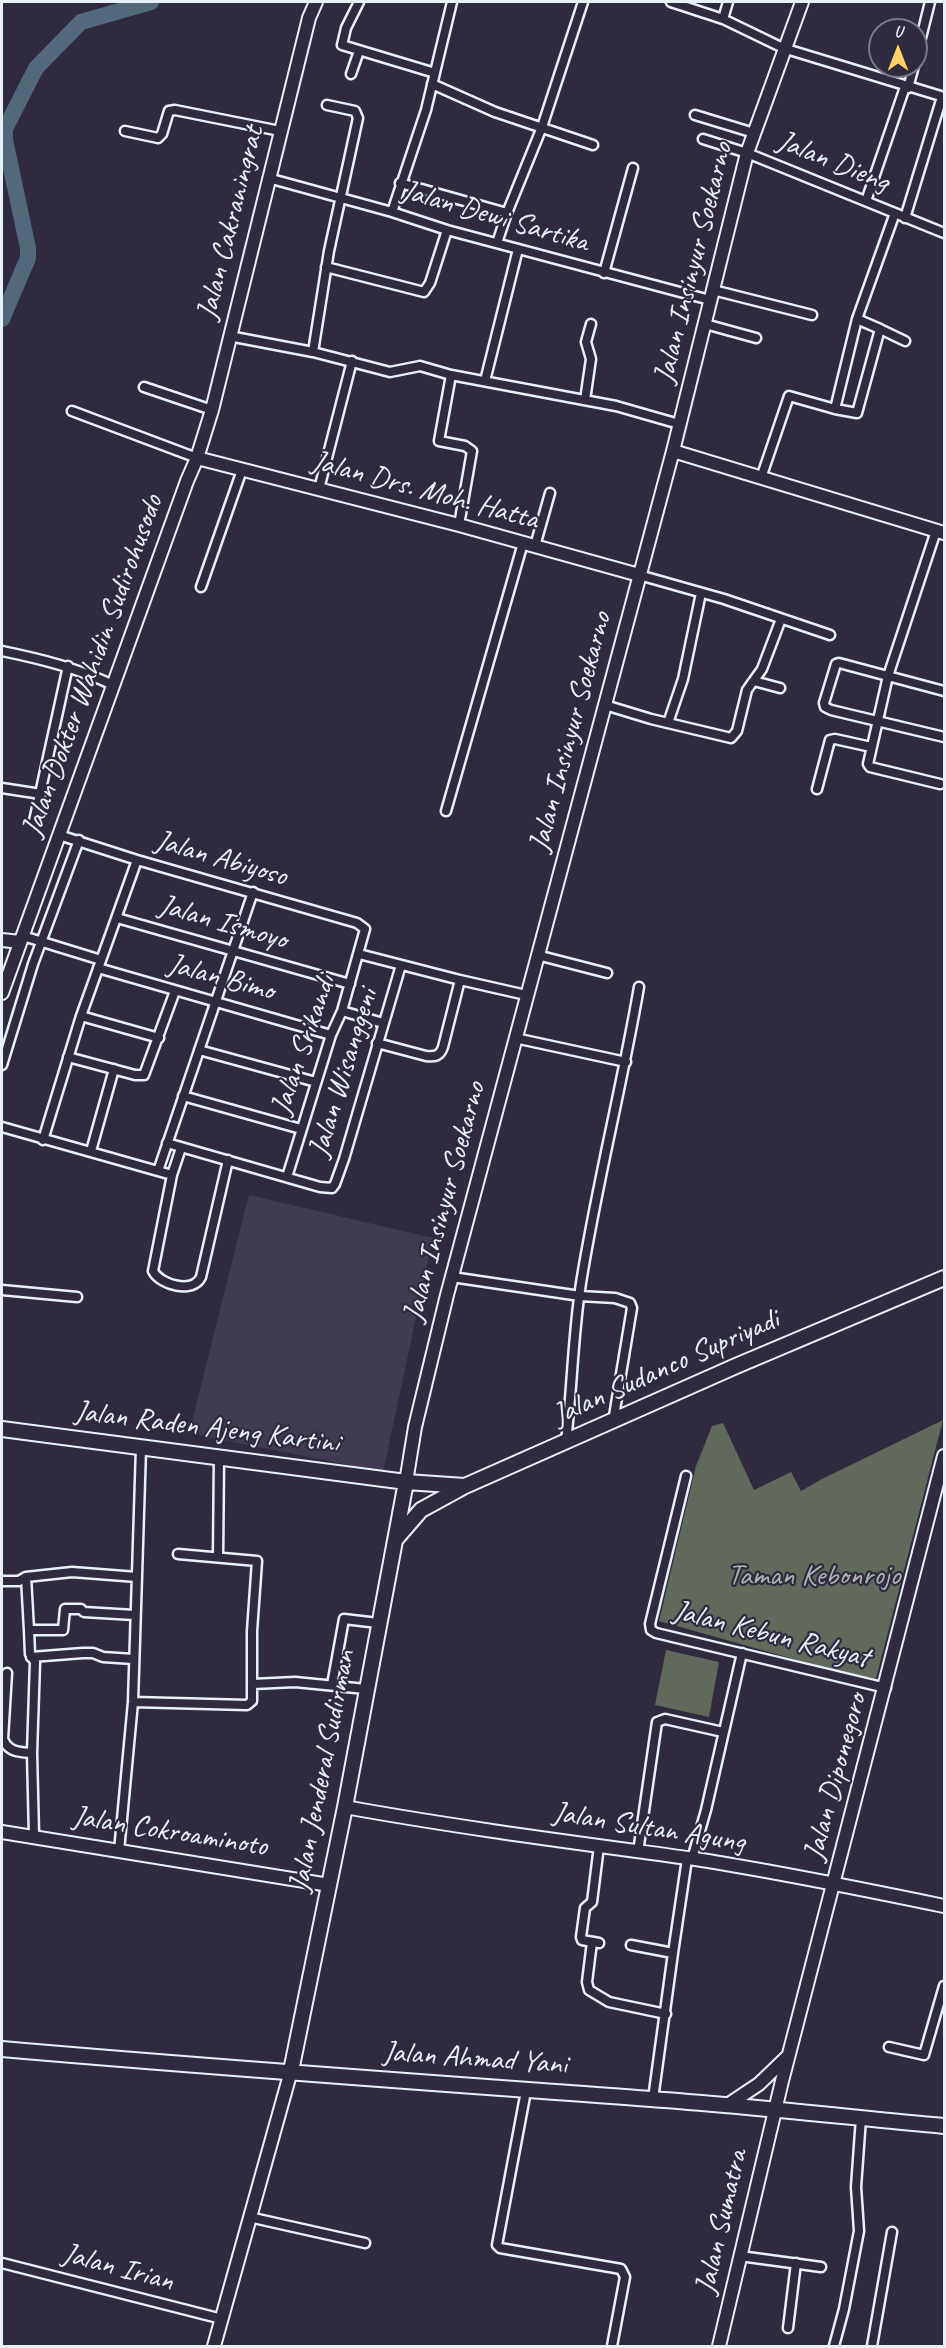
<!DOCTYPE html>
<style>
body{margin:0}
#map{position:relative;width:946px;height:2348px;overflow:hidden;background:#2f2a3d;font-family:Caveat,sans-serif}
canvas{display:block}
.frame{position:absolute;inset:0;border:3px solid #e8f1f8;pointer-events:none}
.north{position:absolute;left:868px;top:18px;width:60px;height:60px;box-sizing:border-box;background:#2f2a3d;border:2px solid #797a88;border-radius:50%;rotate:0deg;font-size:16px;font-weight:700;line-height:24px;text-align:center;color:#e8f1f8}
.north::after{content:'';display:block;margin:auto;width:21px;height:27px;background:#ffd166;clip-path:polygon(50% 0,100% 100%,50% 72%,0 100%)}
</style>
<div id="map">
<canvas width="946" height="2348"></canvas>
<div class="frame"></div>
<div class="north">U</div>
</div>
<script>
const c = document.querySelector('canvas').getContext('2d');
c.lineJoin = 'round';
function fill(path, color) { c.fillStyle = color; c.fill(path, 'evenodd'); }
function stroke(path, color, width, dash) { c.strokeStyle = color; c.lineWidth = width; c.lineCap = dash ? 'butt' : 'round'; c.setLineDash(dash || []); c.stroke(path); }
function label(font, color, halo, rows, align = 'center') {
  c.font = font + ' Caveat,sans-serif'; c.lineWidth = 4.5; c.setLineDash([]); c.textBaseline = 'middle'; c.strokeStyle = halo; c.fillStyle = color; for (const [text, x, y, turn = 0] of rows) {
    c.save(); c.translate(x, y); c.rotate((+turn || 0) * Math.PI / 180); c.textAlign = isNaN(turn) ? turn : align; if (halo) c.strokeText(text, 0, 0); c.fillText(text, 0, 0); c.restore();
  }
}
const built = new Path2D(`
 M249,1195L433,1238L383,1472L189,1433Z`);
const green = new Path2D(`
 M943,1420L875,1682L659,1621L696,1466L712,1426L723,1423L754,1490L791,1472L801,1491L822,1479Z
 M666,1650L719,1662L709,1717L655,1705Z`);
const river = new Path2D(`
 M2,319L28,258V248L5,140V129L36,68L81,22L151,2`);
const street = new Path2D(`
 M359,2L346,28L342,45L435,73
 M671,2L723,19L783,48L944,97
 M723,19L728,2
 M916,58L930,2
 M351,74L359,51
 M432,84L495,112L593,145
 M908,88L914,66
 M695,115L754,133
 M125,131L158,138L162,134L169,111L175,110L280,131
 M703,139L747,153L944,233
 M268,178L392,212L447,230L710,300
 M400,183L507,213
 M866,201L905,87
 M392,212L426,110L452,2
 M905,218L942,97
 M497,243L507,213L542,127L583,2
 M326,267L424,292L430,283L447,230
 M604,273L633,168
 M713,290L812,315
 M705,324L756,338
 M880,329L905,341
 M229,336L313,352L390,372L420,366L451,375L616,406L679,424
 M313,352L329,251L358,118L355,111L327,105
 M451,375L439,441L465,446L472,451L459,525
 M485,381L518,249
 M144,387L212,410
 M585,400L591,359L586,342L591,324
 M835,409L857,319
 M72,411L197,458
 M761,478L789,396L835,409L857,413L880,329L857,319L895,213
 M319,489L352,361
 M936,531L888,676L868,764L870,767L940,784
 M535,546L550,493
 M639,575L724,599L830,635
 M201,587L242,470
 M2,651C41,659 77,668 113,685
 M754,681L780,688
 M944,691L839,663L836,664L824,703L825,707L831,710L944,737
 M605,705L651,719L731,738L737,731L747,690L762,669L781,619
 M668,723L683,679L701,593
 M2,788L41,794
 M817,789L830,740L835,739L871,747
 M446,811L523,543
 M34,821L68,666
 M59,835L137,860L357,923L365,929L342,1011L331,1035L287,1177
 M117,918L350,984
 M23,936L101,960
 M359,954L460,980L526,995
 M537,955L607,973
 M98,968L331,1035
 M342,1011L383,1023
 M81,1016L159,1038
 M515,1038L626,1062
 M377,1043L426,1056C435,1057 440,1056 443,1047L460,980
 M199,1050L316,1082
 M68,1057L135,1075H144L175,991
 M2,1065L33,964L79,840
 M183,1096L301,1129
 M2,1127L172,1175
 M43,1140L81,1016L137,860
 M167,1143L320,1187L332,1188L335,1184L344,1159L401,965
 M181,1148L172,1175L153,1271C160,1285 193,1294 201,1277L228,1160
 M91,1151L114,1069
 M158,1171L253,892
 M452,1277L580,1296L615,1298L630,1303L632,1308L613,1422
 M2,1290L77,1297
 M566,1442C572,1389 573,1335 581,1283C597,1183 622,1086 639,987
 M686,1476L650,1624L651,1630L656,1633L886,1688
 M218,1557L219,1458
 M26,1577L29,1630
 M2,1581H19L26,1577L72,1572L137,1577
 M31,1657L83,1653H93L103,1657L133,1659
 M7,1673L3,1739C8,1752 19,1752 32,1753
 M253,1684L295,1682L366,1689
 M332,1685L344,1619L378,1623
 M133,1702L247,1705L252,1701V1631L257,1561L178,1554
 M34,1835L32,1753L35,1662L30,1654L29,1630H63L65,1609H81L84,1612L134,1615
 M119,1851L133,1702L141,1448
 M638,1852L657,1722L665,1719L723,1732
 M692,1859L706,1810L742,1653
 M592,1942L587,1982L589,1990L609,2002L666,2014
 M599,1943L582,1940L581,1937L585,1908L592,1902L599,1846
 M631,1945L673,1953L653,2099
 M673,1953L687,1859
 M889,2047L924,2055L944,1986
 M526,2091L497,2245L500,2248L621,2269L625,2277L612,2346
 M249,2217L365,2243
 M740,2256L821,2267
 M2,2263L222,2319
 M788,2328L796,2263
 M834,2346L844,2309L859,2231L856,2187L861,2118
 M872,2346L892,2232`);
const secondary = new Path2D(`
 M673,451L944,533
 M197,458L459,525L639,575
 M2,940L20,942
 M2,993L187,481L197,458L212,410L309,18L316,2
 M406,1482L415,1427L447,1295L673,451L747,153L802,2
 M345,1807C461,1828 578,1843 695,1859C778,1872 862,1889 944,1906
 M2,1832L329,1885
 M726,2106L759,2084L788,2056
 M214,2346L291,2071
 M719,2346L782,2081L944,1456`);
const primary = new Path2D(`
 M2,1429L406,1482L465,1486L736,1366L944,1278
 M396,1539L421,1510L463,1487
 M2,2049C218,2068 434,2083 651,2099C749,2106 847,2117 944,2126
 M291,2071L345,1807L406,1482`);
const streetNames = [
 ["Jalan Dieng",833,162,22],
 ["Jalan Dewi Sartika",495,217,16],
 ["Jalan Cakraningrat",231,223,-76],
 ["Jalan Insinyur Soekarno",694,263,-76],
 ["Jalan Drs. Moh. Hatta",425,491,15],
 ["Jalan Dokter Wahidin Sudirohusodo",93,666,-70],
 ["Jalan Insinyur Soekarno",571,732,-75],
 ["Jalan Abiyoso",221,859,16],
 ["Jalan Ismoyo",223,923,16],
 ["Jalan Bimo",221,978,15],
 ["Jalan Srikandi",304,1045,-71],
 ["Jalan Wisanggeni",344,1073,-73],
 ["Jalan Insinyur Soekarno",445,1202,-75],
 ["Jalan Sudanco Supriyadi",666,1368,-24],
 ["Jalan Raden Ajeng Kartini",207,1428,7],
 ["Jalan Kebun Rakyat",771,1635,14],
 ["Jalan Jenderal Sudirman",323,1771,-79],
 ["Jalan Diponegoro",836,1777,-75],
 ["Jalan Sultan Agung",649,1828,9],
 ["Jalan Cokroaminoto",170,1832,9],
 ["Jalan Ahmad Yani",475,2059,4],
 ["Jalan Sumatra",722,2222,-77],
 ["Jalan Irian",118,2268,15]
];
const parkNames = [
 ["Taman Kebonrojo",814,1576]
];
fill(built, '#403b51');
fill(green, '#60695c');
stroke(river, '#52697c', 16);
stroke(street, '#e8f1f8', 13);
stroke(secondary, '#e8f1f8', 16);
stroke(primary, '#e8f1f8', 18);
stroke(street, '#2f2a3d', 8);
stroke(secondary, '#2f2a3d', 12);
stroke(primary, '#2f2a3d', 14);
label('30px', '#e8f1f8', '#2f2a3d', streetNames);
label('30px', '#abb4b2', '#2f2a3d', parkNames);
</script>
